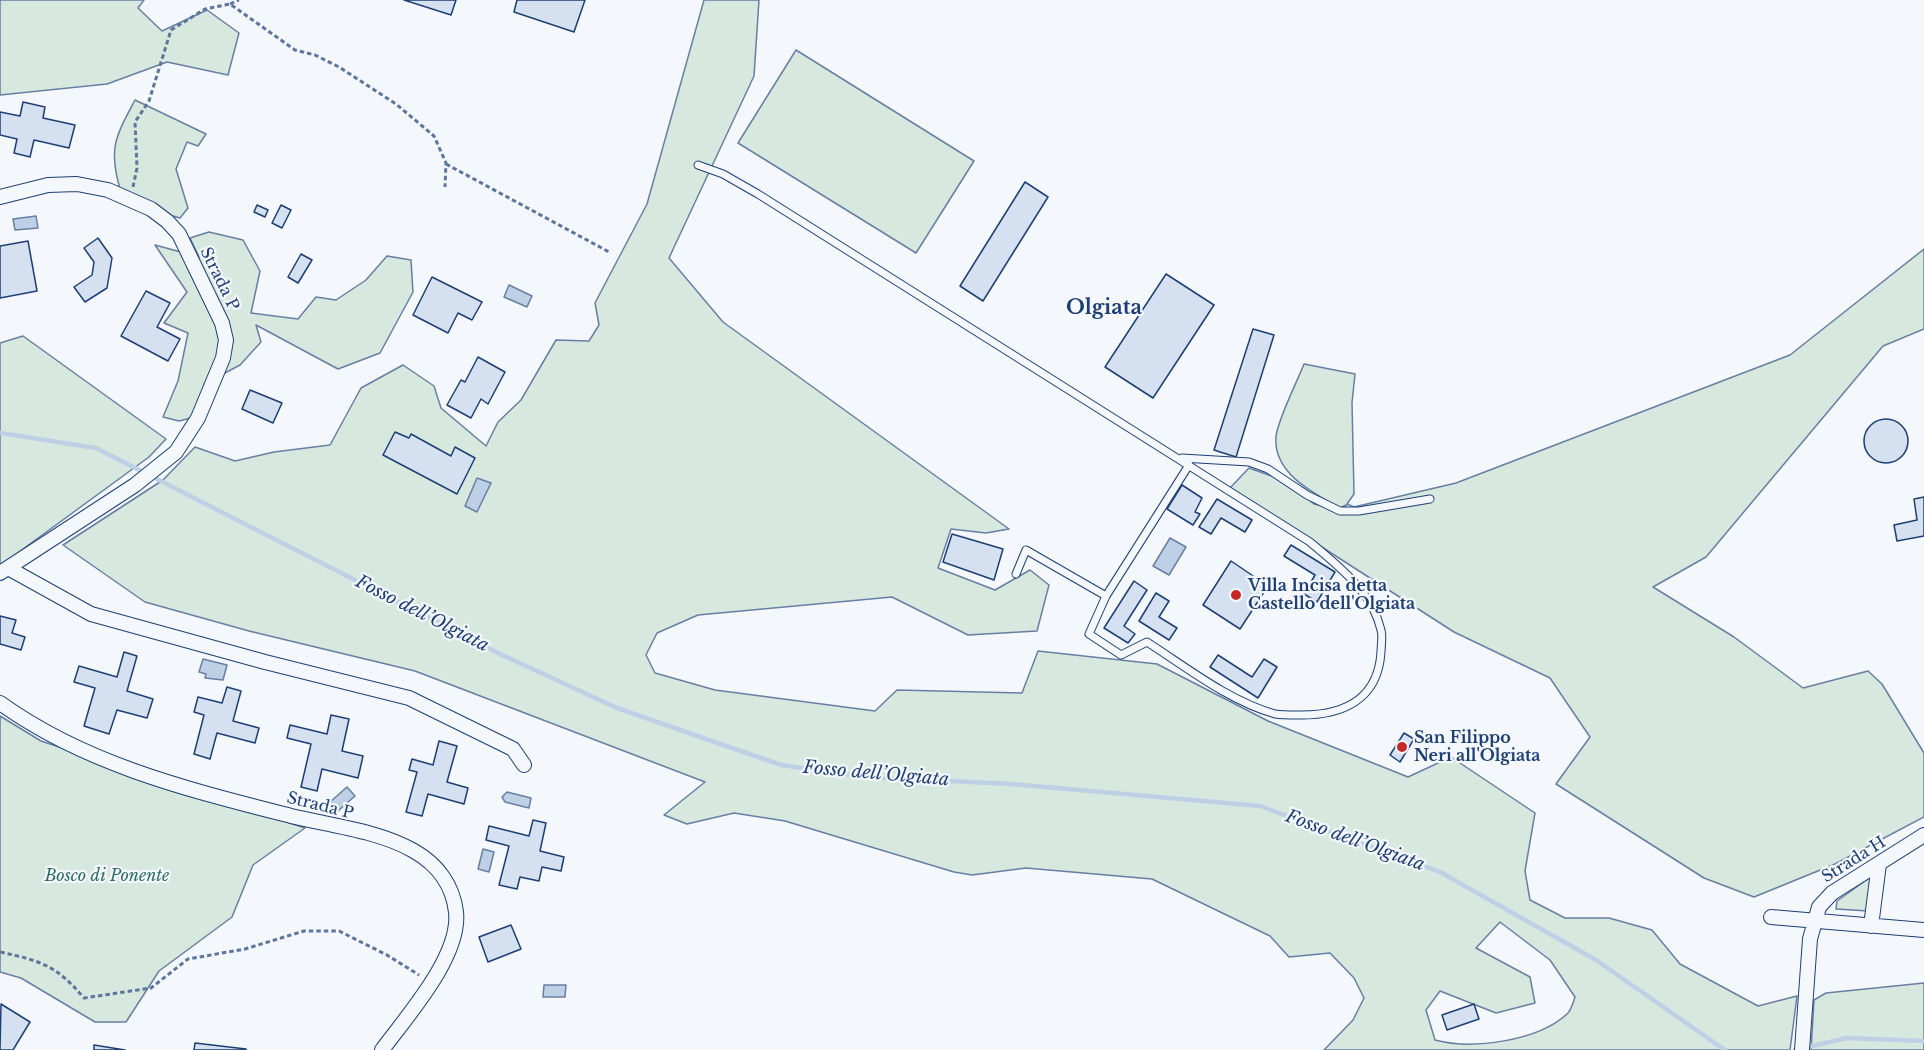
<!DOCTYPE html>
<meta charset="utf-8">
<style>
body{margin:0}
canvas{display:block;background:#f4f7fb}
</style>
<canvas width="1924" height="1050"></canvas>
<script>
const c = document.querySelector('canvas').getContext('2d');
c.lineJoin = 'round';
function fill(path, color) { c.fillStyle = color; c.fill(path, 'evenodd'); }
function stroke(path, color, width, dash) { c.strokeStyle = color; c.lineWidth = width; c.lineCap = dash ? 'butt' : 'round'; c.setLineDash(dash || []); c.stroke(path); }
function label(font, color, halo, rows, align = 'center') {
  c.font = font + ' "Libre Baskerville",serif'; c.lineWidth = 4.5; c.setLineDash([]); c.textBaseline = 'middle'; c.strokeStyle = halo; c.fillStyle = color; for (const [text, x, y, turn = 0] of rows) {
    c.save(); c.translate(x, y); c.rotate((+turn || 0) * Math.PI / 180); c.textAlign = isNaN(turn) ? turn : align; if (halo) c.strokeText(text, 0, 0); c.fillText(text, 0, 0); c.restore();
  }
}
const green = new Path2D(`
 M0,0H144L138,8L162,31L207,10L239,33L228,75L167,62L107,84L0,95Z
 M704,0H759L754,76L669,258L723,322L1009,529L986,533L951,529L938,568L995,590L1030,570L1049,585L1037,631L968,635L892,597L698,615L657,633L646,655L655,673L715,690L875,711L897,690L1022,693L1038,651L1157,664L1268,721L1408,777L1451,757L1535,813L1525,871L1530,900L1565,918H1609L1652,930L1680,964L1758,1006L1797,996L1790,1050H1324L1353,1020L1364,998L1354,978L1330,953L1289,957L1270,936L1152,879L1026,868L972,875L954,872L785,821L734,813L687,824L664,815L705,782L415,671L249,631L145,602L63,545L163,480L195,447L235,461L274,452L330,445L361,388L403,365L434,386L441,408L486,446L498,422L521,400L556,340L589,341L599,325L595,303L647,204ZM1500,922L1550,960L1575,997C1573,1003 1571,1011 1567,1014C1538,1041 1472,1050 1435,1040L1426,1010L1440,991L1496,1013L1535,1003L1530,977L1476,948Z
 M796,50L974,161L916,253L738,143Z
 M135,100L206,134L198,146L187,142L176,169L188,208L180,218C159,214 141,196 120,189C108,148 116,136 135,100Z
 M209,232L243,240L260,271L251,313L298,319L316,297L336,300L366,280L387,256L411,260L413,292L380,353L338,369L256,325L261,342L240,365L204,384L203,415L179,421L163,417L178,381L188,333L164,323L187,292L155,245L199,257L190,238Z
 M1924,249V329L1883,346L1706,557L1653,587L1734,637L1803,688L1868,671L1882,684L1924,753V817L1835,864L1754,897L1704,878L1556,784L1590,737L1550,678L1454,632L1230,488L1249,468L1283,480L1314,504L1345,511L1346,505L1340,508C1313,493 1273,473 1276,437C1277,421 1297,382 1304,364L1355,374L1352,403L1354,494L1347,504L1354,507L1456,483L1790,355Z
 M23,336L166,439L149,457L0,566V343Z
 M0,716L41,741L305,828L253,865L232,917L159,971L126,1022H95L21,978L0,972Z
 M1869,878L1871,880L1868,911L1836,909L1837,901Z
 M1924,983V1050H1811L1814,1000L1826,993Z`);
const water = new Path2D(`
 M36,216L38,228L15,230L13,219Z
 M509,285L532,296L527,307L504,297Z
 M477,478L491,483L477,512L465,506Z
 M1170,538L1186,547L1169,575L1153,566Z
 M203,659L227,665L223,680L205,678L206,674L199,672Z
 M347,787L355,796L338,811L330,802Z
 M507,792L531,798L529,808L505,802L502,797Z
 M483,849L494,852L489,872L478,869Z
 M544,985H566L565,997H543Z`);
const stream = new Path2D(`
 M0,433L96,448L500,654L617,708L781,765L867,777L1011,784L1260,806L1440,872L1596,960L1725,1050
 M1795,1050L1847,1038L1924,1041`);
const building = new Path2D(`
 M404,0H456L451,15Z
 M517,0H585L574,32L514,12Z
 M23,102L45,107L43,118L75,125L69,148L34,140L30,157L14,153L17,139L0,135V112L20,116Z
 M1025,182L1048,197L983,301L960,286Z
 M257,205L268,210L265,217L254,212Z
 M281,205L291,210L282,228L272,223Z
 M98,238L112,258L107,288L85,302L74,287L92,275L94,262L84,248Z
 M28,241L37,291L0,298V246Z
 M301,254L312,260L298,283L288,277Z
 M1166,274L1214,305L1153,398L1105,367Z
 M432,277L482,302L472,320L458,313L448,333L413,315Z
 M146,291L170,303L157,327L180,339L168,361L121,336Z
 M1253,329L1274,335L1236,457L1214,450Z
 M478,357L505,372L488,404L481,399L471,418L447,405L461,380L465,382Z
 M250,390L282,403L273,423L242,409Z
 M1864 441a22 22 0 1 1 44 0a22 22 0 1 1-44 0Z
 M395,432L409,438L411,434L451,456L455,447L475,458L457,494L383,455Z
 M1182,485L1202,498L1195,512L1200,514L1193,525L1167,509Z
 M1924,497V536L1897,541L1894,525L1917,520L1914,499Z
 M1217,499L1252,520L1245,532L1221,518L1211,534L1199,527Z
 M952,534L1003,549L994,580L943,562Z
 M1291,545L1335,572L1317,602L1304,594L1315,575L1284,556Z
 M1231,561L1268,586L1240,629L1203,605Z
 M1134,581L1147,590L1124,626L1135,634L1128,643L1104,628Z
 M1156,593L1169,601L1159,617L1177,628L1169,640L1139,621Z
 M0,616L16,620L12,633L25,637L21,650L0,644Z
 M124,652L137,656L127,691L153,699L147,718L117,710L109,734L84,726L95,688L74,682L79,666L117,677Z
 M1218,655L1252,677L1264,659L1277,667L1258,698L1210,667Z
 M227,687L241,691L233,721L259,728L255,743L217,733L210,759L194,754L204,715L194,712L198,697L222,703Z
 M331,715L349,719L342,751L363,756L358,778L322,769L317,791L301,787L311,744L287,738L290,725L327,734Z
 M1404,733L1414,739L1400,762L1390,755Z
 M439,741L457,746L447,782L468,788L464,804L428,794L422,816L406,812L417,772L409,770L412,759L433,765Z
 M533,820L546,823L540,851L564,857L561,871L542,867L539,881L520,877L517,889L499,885L509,846L486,840L489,826L529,836Z
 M511,925L521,949L488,962L479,937Z
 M1,1004L30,1022L13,1050H0Z
 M1474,1004L1479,1019L1447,1030L1442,1015Z
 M195,1043L246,1049V1050H194Z
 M94,1045L125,1050H94Z`);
const path = new Path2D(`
 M230,4L239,0
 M446,164L611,253
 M133,187L137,168L135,122L149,101L171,30L205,9L230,4L295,50L315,55L339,67L396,104L434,136L446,163L445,187
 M0,952C41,961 56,965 84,998L151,988L188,959L245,949L304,931H339L387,955L419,975`);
const lane = new Path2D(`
 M698,165L723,174L758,194L1310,542C1338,566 1372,591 1381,630C1383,636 1381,645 1381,652C1378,701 1341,716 1297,715C1290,715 1282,715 1275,714C1229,701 1186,667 1147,642L1121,655L1089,634L1106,596L1189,465
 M1182,458L1249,462L1268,469L1307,495L1340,511H1359L1430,499
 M1016,574L1026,550L1106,596`);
const street = new Path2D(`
 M0,197L48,185L77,184L108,190L151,209L167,221L179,234L222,323L226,340L223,358L198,418L176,452L135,485L0,573
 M8,568L91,614L265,662L409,698L513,749L524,765
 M0,703C86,765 190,790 291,816C329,825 380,831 414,851C437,864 453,885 456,912C461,956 407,1016 382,1050
 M1771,917L1924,930
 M1871,926L1879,864
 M1802,1050L1810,939L1819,907L1832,893L1924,835`);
const markers = [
 [1236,595,6,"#c62828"],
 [1402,747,6,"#c62828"]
];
const streetNames = [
 ["Strada P",219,279,64],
 ["Strada P",320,806,14],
 ["Strada H",1854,860,-32]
];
const poiNames = [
 ["Villa Incisa detta",1248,586],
 ["Castello dell'Olgiata",1248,604],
 ["San Filippo",1414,738],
 ["Neri all'Olgiata",1414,756]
];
const parkNames = [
 ["Bosco di Ponente",107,876]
];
const waterNames = [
 ["Fosso dell’Olgiata",422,614,27],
 ["Fosso dell’Olgiata",876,774,5],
 ["Fosso dell’Olgiata",1355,841,20]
];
const quarterNames = [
 ["Olgiata",1104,308]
];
fill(green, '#d7e8df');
stroke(green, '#687fa3', 1.5);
fill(water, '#bed0e5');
stroke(water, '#687fa3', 1.5);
stroke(stream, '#bed0e5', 4.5);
fill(building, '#d5e0f0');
stroke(building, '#1d3f73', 1.5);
stroke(lane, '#1d3f73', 9);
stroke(street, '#1d3f73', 16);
stroke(path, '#5e769c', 3, [4.5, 3]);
stroke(lane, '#f4f7fb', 7);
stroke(street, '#f4f7fb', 14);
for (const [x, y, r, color] of markers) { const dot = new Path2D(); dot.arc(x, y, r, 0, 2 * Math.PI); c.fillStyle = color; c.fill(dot); stroke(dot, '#f4f7fb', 2); }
label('16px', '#1d3f73', '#f4f7fb', streetNames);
label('bold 16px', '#1d3f73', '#f4f7fb', poiNames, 'left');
label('italic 16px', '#2c6c60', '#f4f7fb', parkNames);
label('italic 18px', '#1d3f73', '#f4f7fb', waterNames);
label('bold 20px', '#1d3f73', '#f4f7fb', quarterNames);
</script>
